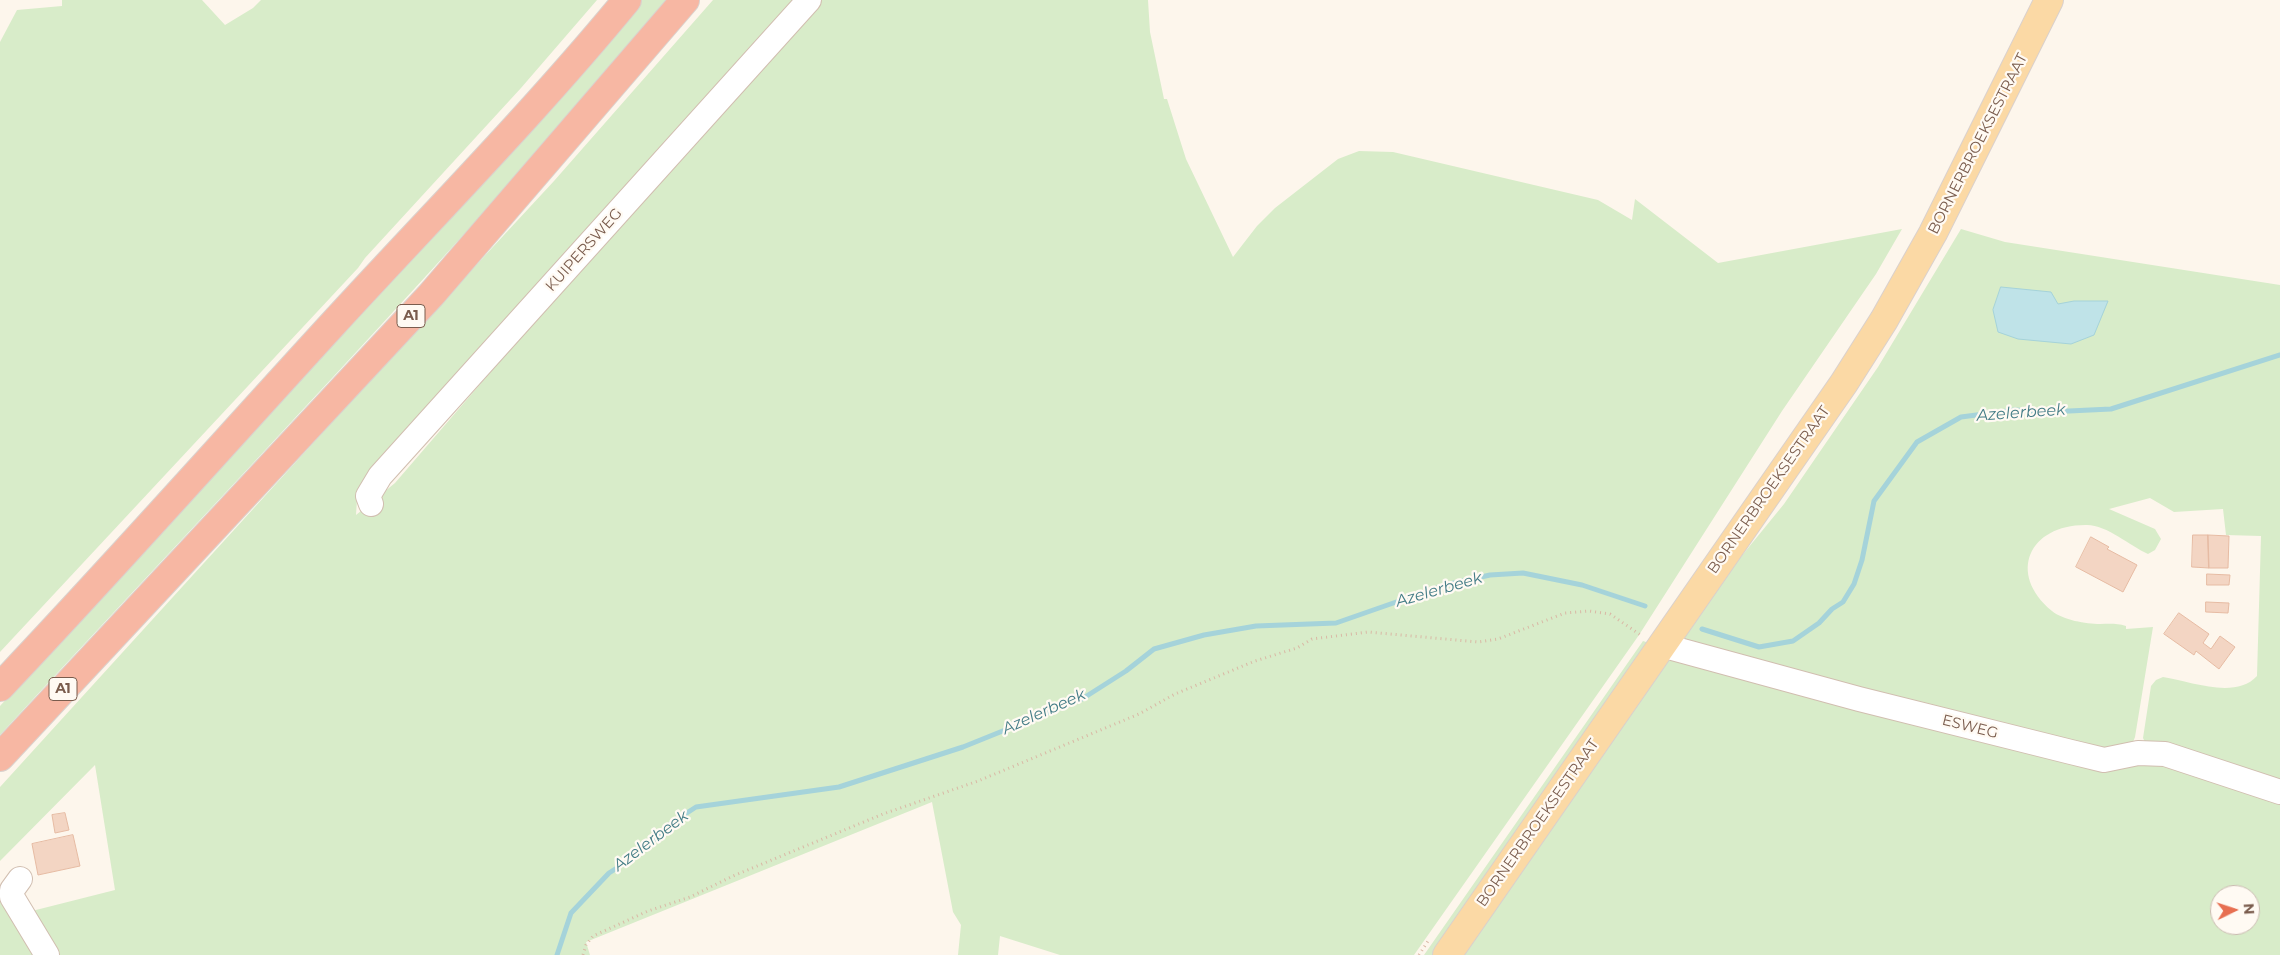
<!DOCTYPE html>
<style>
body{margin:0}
#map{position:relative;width:2280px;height:955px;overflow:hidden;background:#fdf6ec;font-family:Montserrat,sans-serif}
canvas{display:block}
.north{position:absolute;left:2210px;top:885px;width:50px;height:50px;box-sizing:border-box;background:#fffaf3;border:1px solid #cabbb1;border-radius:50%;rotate:86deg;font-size:14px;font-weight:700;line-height:20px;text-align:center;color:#7a5c4d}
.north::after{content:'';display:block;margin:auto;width:18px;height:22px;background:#e76f51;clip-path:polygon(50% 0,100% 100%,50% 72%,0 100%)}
</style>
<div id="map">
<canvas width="2280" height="955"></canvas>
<div class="north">N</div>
</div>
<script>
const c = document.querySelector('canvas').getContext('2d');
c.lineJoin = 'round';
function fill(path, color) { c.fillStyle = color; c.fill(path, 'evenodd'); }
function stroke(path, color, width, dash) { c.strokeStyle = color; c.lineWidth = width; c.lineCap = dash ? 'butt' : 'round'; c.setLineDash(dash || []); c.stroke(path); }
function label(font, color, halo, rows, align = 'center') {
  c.font = font + ' Montserrat,sans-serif'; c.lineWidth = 4.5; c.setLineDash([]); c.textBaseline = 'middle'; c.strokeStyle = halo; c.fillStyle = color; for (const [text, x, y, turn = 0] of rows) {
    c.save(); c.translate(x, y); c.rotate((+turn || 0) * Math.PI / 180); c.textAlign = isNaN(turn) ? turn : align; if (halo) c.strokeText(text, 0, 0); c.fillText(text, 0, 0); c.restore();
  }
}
const green = new Path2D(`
 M62,0H202L225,25L253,8L261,0H597L521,88L365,258L358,268L0,652V42L17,10L62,6Z
 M642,0H670C456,252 225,491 0,735V706L503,156Z
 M713,0H798L540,280L357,499L356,515L395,483L556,296L680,162L771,60L821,0H1148L1150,32L1164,99H1167L1186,159L1233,257L1257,226L1275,208L1338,159L1359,151L1393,152L1598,200L1632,220L1635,199L1718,263L1902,229L1876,274L1782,411L1639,635L1414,955H1060L1000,936L998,955H958L961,925L953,912L932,802L586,942L590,955H55L28,912L115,890L95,765L0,861V787L416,330L554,181Z
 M1961,229L2005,242L2280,285V784L2146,744L2143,738L2151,686L2156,680L2163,677C2190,681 2235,700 2257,676L2261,536L2226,535L2223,509L2174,512L2150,498L2109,509L2155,529L2161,539L2155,550L2148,554C2130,546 2107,525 2087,525C2030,524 2006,573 2052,611C2063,620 2086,624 2100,624C2109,624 2116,623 2126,626V629L2153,627L2135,737L2133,742L2106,756L1686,643L1683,631L1691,618L1784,504L1878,367Z
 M1643,641L1652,644L1437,955H1424Z
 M1671,657L2144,759L2280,796V955H1458L1657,667ZM2220,895H2250V925H2220Z
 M0,889L3,895L41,955H0Z`);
const water = new Path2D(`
 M2001,287L2051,292L2058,304L2074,301H2108L2094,335L2071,344L2018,339L1998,332L1993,310Z`);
const stream = new Path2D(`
 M1702,629L1759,647L1793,641L1819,623L1832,609L1843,602L1854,584L1862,560L1874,501L1917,442L1961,417L2015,410L2048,412L2111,409L2280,355
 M557,955L571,913L609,873L642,852L670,824L696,807L839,787L963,747L1082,699L1126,671L1154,649L1204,635L1256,626L1336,623L1445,585L1490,575L1523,573L1582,585L1645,606`);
const building = new Path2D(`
 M2193,535H2208L2209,568L2192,567Z
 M2208,535L2229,536L2228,568H2209Z
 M2091,537L2109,547L2107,549L2137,565L2123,592L2076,567Z
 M2207,574L2230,575L2229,585H2207Z
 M2206,602L2229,603L2228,613L2206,612Z
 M2179,613L2209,634L2203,643L2211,649L2220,636L2235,647L2219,669L2196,651L2194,655L2164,634Z
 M65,813L69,830L55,833L52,815Z
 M73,835L80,866L38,875L32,844Z`);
const path = new Path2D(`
 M583,955L586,945L593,936L648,911L690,897L733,876L883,814L978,781L1139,714L1175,694L1255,661L1297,648L1312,639L1368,632L1478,642L1498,639L1565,613L1589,611L1610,614L1642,636
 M1419,955L1428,941`);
const minor = new Path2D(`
 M371,504L368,496L380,476L809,0
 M1661,645L1859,699L2071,752L2104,760L2138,753L2165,754L2280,792
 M20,879L12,890V897L47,955`);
const major = new Path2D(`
 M1447,955L1844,383L1884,320L1933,233L2049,0`);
const highway = new Path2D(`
 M0,687C113,568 221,446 332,325C431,217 534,113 627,0
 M0,757L431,295L685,0`);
const shields = [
 [411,316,28],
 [63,689,28]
];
const shieldNames = [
 ["A1",411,316],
 ["A1",63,689]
];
const streetNames = [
 ["BORNERBROEKSESTRAAT",1978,144,-63],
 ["KUIPERSWEG",584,250,-48],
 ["BORNERBROEKSESTRAAT",1769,490,-55],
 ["ESWEG",1970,727,14],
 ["BORNERBROEKSESTRAAT",1538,823,-55]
];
const waterNames = [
 ["Azelerbeek",2021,413,-4],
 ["Azelerbeek",1439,590,-16],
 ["Azelerbeek",1044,712,-24],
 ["Azelerbeek",651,841,-37]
];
fill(green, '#d8ecc9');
fill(water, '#bfe3e8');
stroke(water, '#a5d3da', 1);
stroke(stream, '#a5d3da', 5);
fill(building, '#f3d5c3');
stroke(building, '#e6bba3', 1);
stroke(minor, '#d1beb0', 26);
stroke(major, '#dad1cd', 30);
stroke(highway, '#dad1cd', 30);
stroke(path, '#d9b8a5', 3, [1, 4]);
stroke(minor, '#fff', 24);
stroke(major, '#fbd9a5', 28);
stroke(highway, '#f7b7a3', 28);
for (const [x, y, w] of shields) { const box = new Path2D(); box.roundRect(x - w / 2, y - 11.5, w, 23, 4); c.fillStyle = '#fffaf3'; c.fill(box); stroke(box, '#7a5c4d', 1); }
label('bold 14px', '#7a5c4d', null, shieldNames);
label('15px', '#7a5c4d', '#fffaf3', streetNames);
label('italic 16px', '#437c86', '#fffaf3', waterNames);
</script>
